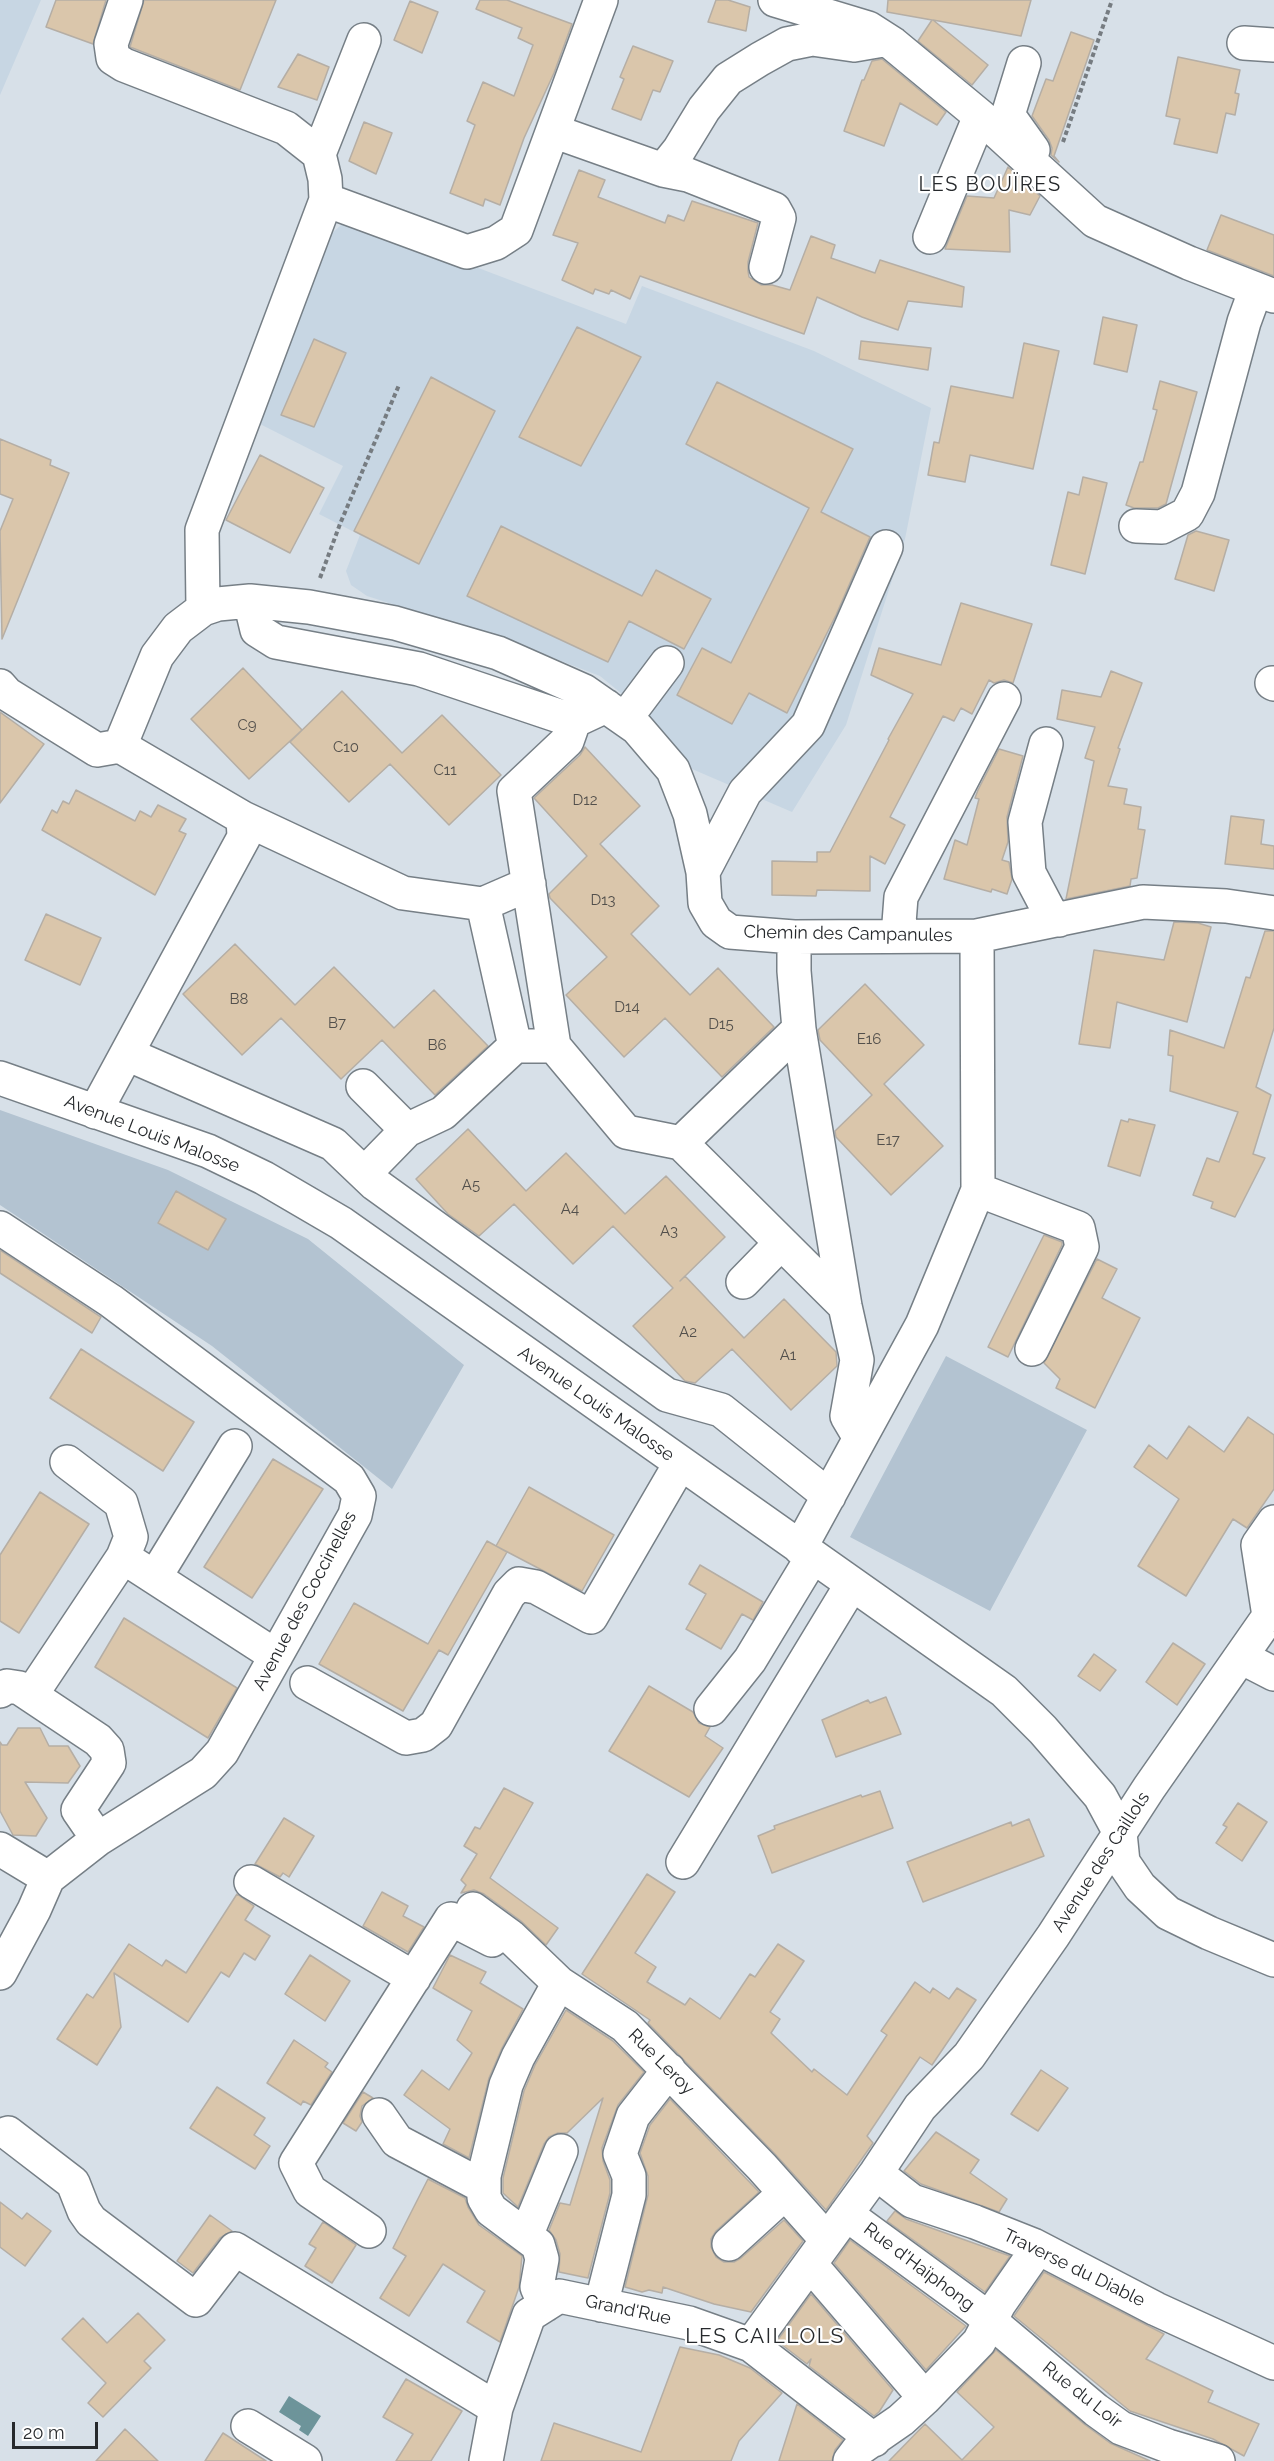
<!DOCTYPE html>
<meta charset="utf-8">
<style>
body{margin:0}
#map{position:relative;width:1274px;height:2461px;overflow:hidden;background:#d7e0e8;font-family:Raleway,sans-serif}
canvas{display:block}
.scale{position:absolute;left:12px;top:2422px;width:86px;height:27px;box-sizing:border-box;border:3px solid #26292c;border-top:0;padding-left:8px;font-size:18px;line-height:21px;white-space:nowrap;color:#26292c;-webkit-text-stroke:4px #fff;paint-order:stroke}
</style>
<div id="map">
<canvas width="1274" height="2461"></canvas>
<div class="scale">20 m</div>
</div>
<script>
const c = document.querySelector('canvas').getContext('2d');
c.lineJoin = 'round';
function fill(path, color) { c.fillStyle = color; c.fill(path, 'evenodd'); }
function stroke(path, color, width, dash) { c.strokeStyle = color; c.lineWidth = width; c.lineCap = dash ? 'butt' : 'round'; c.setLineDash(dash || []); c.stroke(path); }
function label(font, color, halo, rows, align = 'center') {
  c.font = font + ' Raleway,sans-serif'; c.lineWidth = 4.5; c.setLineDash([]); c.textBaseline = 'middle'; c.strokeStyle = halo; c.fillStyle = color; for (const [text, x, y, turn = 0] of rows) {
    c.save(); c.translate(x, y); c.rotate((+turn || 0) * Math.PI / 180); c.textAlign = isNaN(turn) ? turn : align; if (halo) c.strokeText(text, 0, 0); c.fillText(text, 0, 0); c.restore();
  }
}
const built = new Path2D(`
 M0,0H41L0,95Z
 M341,225H365L626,324L642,286L814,351L931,408L905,539L846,725L792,812L692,769L649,716L600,676L517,644L367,596L351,585L346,571L360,535L319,514L343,466L254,421L328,237Z`);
const green = new Path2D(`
 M0,1110L168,1170L308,1239L464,1365L392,1489L212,1346L0,1205Z
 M946,1356L1087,1430L990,1611L850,1537Z`);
const water = new Path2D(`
 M289,2396L321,2416L308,2436L299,2430L301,2426L279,2412Z`);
const building = new Path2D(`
 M56,0H106L93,44L46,27Z
 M144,0H276L240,90L130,47Z
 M480,0H507L572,24L554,73L524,138L500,205L485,199L483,206L450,193L475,125L467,121L483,82L514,96L533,45L518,38L522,28L476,9Z
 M716,0H728L750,7L746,31L708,22Z
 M888,0H1031L1021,36L933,20L988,65L972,85L918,41L932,20L887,12Z
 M410,1L438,12L422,53L394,40Z
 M1071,32L1094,40L1054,156L1059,162L1051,155L1052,148L1049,140L1032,116L1046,79L1053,81Z
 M633,46L673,61L660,92L653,90L641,120L612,109L624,79L620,77Z
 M298,54L329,67L317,100L278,87Z
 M1178,57L1240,70L1235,93L1239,94L1235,115L1226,113L1217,153L1174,144L1180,119L1166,116Z
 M882,59L946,112L937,125L900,103L884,146L844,131L862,80H864L872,61Z
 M364,122L392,133L376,174L349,161Z
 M1008,167L1040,196L1030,215L1009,210L1010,252L945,249L967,196L994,198Z
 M579,170L605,180L598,197L665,223L668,215L684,221L692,201L758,223L748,262V271L749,277L761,285H772L790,290L811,236L835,245L831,258L875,273L880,260L964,287L962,307L908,301L898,330L862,317L817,297L804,334L640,276L630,299L611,290L609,294L595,289L593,294L562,280L578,243L553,235Z
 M1221,215L1274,235V276L1207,250Z
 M1103,317L1137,325L1127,372L1094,364Z
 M577,327L641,357L581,466L519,437Z
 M314,339L346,353L314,427L281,415Z
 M861,341L931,348L928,370L859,359Z
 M1024,343L1059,351L1033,469L970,455L965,482L928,475L934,442L939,443L951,386L1013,398Z
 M431,377L495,411L419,564L354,531Z
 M1160,381L1197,392L1166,504L1158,508H1134L1126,505L1140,462H1143L1157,410L1153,409Z
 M717,382L853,449L821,512L870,537L836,615L787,713L749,693L732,724L677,695L702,648L731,663L809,508L686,444Z
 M0,439L51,460L50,465L69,473L2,639L0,531L13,499L0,494Z
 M260,455L324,488L290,553L226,520Z
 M1083,477L1107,483L1085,574L1051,565L1068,492L1079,495Z
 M501,526L642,596L656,570L711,599L684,649L629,621L608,662L467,596Z
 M1196,531L1229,540L1214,591L1175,579L1188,535Z
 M961,603L1032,624L1013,683L1004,680L994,683L989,680L972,714L961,708L954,721L943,716L890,817L905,825L885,864L870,856V891L817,890L816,896L772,895V861L817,862V852H830L889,740L888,739L913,694L871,675L879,648L941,665Z
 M243,668L302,730L249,779L191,719Z
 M1111,671L1142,683L1118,748L1120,749L1108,786L1127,789L1124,804L1141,807L1138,829L1145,830L1137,878L1131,879L1130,886L1066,899L1094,761L1085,758L1095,727L1057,719L1062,690L1101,697Z
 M342,691L402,753L442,715L501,775L449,825L390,764L349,802L290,742Z
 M0,712L44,744L0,803Z
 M585,747L640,806L600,844L659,906L631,934L690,995L718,968L774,1027L722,1077L665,1018L624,1057L566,995L607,957L550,898L549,894L587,856L534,798L580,755Z
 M999,749L1023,756L1007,817L1008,842L1002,860L1009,862L1012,879L1007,894L992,889L991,892L944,879L955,840L967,845L979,799L975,798L978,790Z
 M76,790L135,821L140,811L151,817L158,805L186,819L179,831L186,834L155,895L42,830L52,810L57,813L63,801L69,804Z
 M1231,816L1264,820L1261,844L1274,846V869L1225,864Z
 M46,914L101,938L80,985L25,960Z
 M1174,922L1198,923L1211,927L1187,1022L1117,1002L1110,1048L1079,1044L1094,950L1164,960Z
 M1265,931H1274V1028L1256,1087L1271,1095L1253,1154L1265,1158L1235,1217L1211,1208L1213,1202L1193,1195L1207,1158L1219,1162L1238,1112L1170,1091L1173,1056L1168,1055L1170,1030L1224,1048L1246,977L1250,978Z
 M235,944L295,1005L334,967L394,1028L434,990L488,1046L435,1095L382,1040L341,1079L281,1018L242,1055L183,994Z
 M865,984L924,1045L884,1084L943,1146L891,1195L836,1137L835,1131L872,1095L820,1040L818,1030Z
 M1129,1119L1155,1125L1140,1176L1108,1166L1121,1120L1128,1122Z
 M468,1129L526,1191L566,1153L625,1214L666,1176L725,1237L680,1281L685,1276L744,1338L784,1299L836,1352L837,1366L791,1410L732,1349L695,1383L685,1381L633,1326L673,1288L613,1226L573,1264L514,1204L479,1236L448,1214L416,1179Z
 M176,1191L226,1219L208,1250L158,1223Z
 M1044,1235L1062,1242V1245L1008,1357L988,1347Z
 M0,1250L101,1317L92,1333L0,1273Z
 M1097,1259L1117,1269L1102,1298L1140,1318L1095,1408L1056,1388L1060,1379L1044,1363Z
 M81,1349L194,1422L163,1471L50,1398Z
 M1248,1417L1274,1435V1489L1247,1528L1233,1519L1186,1596L1138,1566L1179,1499L1134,1467L1149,1445L1167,1459L1189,1426L1224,1452Z
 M273,1459L323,1489L252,1598L204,1567Z
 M529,1487L614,1535L582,1591L496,1546Z
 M40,1492L89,1524L19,1633L0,1621V1555Z
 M487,1541L507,1552L448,1655L439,1650L403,1711L319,1664L354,1603L428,1644Z
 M700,1565L763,1602L753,1620L742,1614L721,1649L686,1629L706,1594L689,1584Z
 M124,1618L237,1688L208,1738L95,1667Z
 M1173,1643L1205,1664L1177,1705L1146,1682Z
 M1094,1654L1116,1670L1100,1691L1078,1676Z
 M649,1686L693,1712L699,1723L710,1727L705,1736L723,1748L689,1797L609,1751Z
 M886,1697L901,1734L836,1757L822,1720L868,1700L870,1703Z
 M18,1728H40L49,1746H68L80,1766L68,1783L25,1782L47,1818L36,1836L13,1835L0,1811V1742L2,1745H7Z
 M504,1788L533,1803L490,1878L558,1928L546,1945L521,1921L484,1894L474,1890L461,1893L466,1885L461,1880L477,1854L464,1846L475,1827L480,1829Z
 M880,1791L893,1828L772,1873L758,1836L775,1829L774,1826L861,1795L862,1797Z
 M1238,1803L1267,1822L1242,1861L1216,1843L1227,1827L1223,1825Z
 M284,1818L314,1836L289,1877L283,1873L280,1877L255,1864Z
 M1029,1819L1044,1856L923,1902L907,1862L1011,1822L1012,1826Z
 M647,1874L675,1892L635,1953L656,1967L647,1982L685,2005L690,1998L720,2019L750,1974L755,1977L778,1944L804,1961L770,2012L780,2019L771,2033L812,2072L814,2069L847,2095L887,2035L881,2031L915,1982L930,1993L933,1988L949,1999L957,1988L976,2000L932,2065L920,2057L867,2136L873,2143L826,2210L775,2154L648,2023L650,2020L582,1974Z
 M382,1892L408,1906L403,1916L424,1927L408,1952L363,1926Z
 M237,1894L254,1906L245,1920L270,1936L255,1960L244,1953L229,1977L221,1972L188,2022L114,1973L121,2027L97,2065L57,2039L87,1994L93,1998L129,1944L162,1966L166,1960L186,1973Z
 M310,1955L350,1981L325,2021L285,1994Z
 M450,1955L486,1972L480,1983L523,2009L502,2048L489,2078L469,2158L443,2144L450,2129L404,2095L422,2070L449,2090L472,2053L457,2040L472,2011L433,1988Z
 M566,2010L613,2041L644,2072L618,2105L602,2148L603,2161L610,2180V2193L588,2278L559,2272L560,2254L556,2240L549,2230L560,2203L570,2205L603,2098L567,2133H558L549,2137L544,2144L518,2207L503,2193V2178L524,2091L535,2065Z
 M294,2040L328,2063L325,2067L332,2072L311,2105L303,2101L301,2105L267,2083Z
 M1041,2070L1068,2088L1038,2131L1011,2114Z
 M217,2087L265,2118L254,2135L270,2146L255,2169L190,2128Z
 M363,2092L373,2098L362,2106L360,2116L362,2122L356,2131L343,2123Z
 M670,2099L759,2192L716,2231L711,2239V2247L716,2257L724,2262H734L741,2258L784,2220L803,2241L751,2312L714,2304L663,2287L662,2293L649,2290L642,2292L625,2287L648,2195V2176L640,2153L650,2125Z
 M936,2132L979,2160L970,2173L1007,2199L999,2212L921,2184L904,2171Z
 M428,2179L465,2198L468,2207L479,2225L522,2256L519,2287L500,2342L467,2322L485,2291L443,2264L409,2316L380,2298L406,2256L393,2248Z
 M0,2202L22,2219L27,2213L51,2231L25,2266L0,2247Z
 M895,2211L906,2219L1010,2256L985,2292L887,2221Z
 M210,2215L232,2231L220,2238L193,2273L177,2261Z
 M323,2222L356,2245L332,2283L305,2266L316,2248L309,2244Z
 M850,2240L966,2326L926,2370L834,2263Z
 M1044,2272L1164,2334L1146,2359L1213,2391L1208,2402L1259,2424L1244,2456L1213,2439L1130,2411L1014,2316Z
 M811,2294L893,2390L879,2412L874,2416L809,2366L811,2359L807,2364L777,2341Z
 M138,2313L165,2340L144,2361L151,2368L103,2417L88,2403L106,2383L62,2339L83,2318L107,2343Z
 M680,2347L719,2355L750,2368L782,2393L739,2441L731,2461H541L554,2423L641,2452Z
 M996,2350L1084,2424L1110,2443L1150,2461H889L925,2424L962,2460L994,2427L957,2392Z
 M406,2379L462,2411L431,2461H396L413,2434L383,2417Z
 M797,2404L843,2440L835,2450L832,2461H779Z
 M125,2429L158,2461H96Z
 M223,2433L266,2461H205Z`);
const path = new Path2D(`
 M1063,142L1112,0
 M320,578L340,524L399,385`);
const minor = new Path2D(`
 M126,0L111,44L113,58L124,65L286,128L319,154L325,179L326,200
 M775,0L868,28L893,44L980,116L1095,221L1189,263L1274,296
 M1244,43L1274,45
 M1024,63L1008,115L1033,150
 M553,131L663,170L688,175L774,209L779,218L766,267
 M319,154L364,40
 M663,170L679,150L704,109L728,79L760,59L787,44L812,39L854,45L883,40
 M930,237L980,116
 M1136,526L1162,527L1187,514L1198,493L1244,322L1256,289
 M250,601L257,630L276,642L419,669L574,721L606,706
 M203,609L202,530L326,200L467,252L496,243L516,230L601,0
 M1272,683L1274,684
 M0,686L7,694L97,750L120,746
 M625,719L667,663
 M1046,744L1025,822L1029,873L1049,911L1059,920
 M120,746L157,656L178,628L203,609L218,604L250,601L309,607L395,623L498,653L584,691L637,728L673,770L690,814L703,872L705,903L716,922L730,932L794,937L977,936L1143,902L1226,906L1274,913
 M243,818L403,893L483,904
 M703,872L745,792L808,725L886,547
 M529,884L483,904L515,1046H554L626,1132L681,1143L845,1306
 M898,936L901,897L1004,699
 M794,937V971L799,1029L845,1306L857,1360L847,1416L860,1438
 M554,1046L514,791L567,741L574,721
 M127,1054L333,1144L375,1184L667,1395L721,1410L829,1496
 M0,1078L208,1151L264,1178L341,1223L1004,1691L1043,1730L1100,1796L1120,1833L1123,1862L1140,1887L1168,1913L1209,1933L1274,1960
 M363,1086L407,1130L443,1113L515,1046
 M95,1112L244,837L243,818L120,746
 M681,1143L799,1029
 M365,1173L407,1130
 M978,1190L1078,1228L1082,1247L1032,1349
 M0,1228L111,1301L349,1479L359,1496L355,1515L222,1752L203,1773L98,1839L48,1878L34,1910L0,1973
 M743,1282L781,1243
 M67,1462L121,1503L131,1537L123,1557L276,1656
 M800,1548L922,1325L978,1190L977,936
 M155,1577L235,1446
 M1269,1616L1258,1545L1274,1522
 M1241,1657L1274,1674
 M307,1683L406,1738L423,1735L436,1725L509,1594L519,1584L536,1587L591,1617L680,1464
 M0,1691L7,1686L20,1688L98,1740L107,1750L109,1763L78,1810L98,1839
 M31,1695L123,1557
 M711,1709L750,1660L813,1556
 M0,1849L48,1878
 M683,1862L852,1584
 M251,1882L414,1978
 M473,1909L510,1936L559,1983L625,2026L762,2167L827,2240
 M379,2115L397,2141L484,2187
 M8,2133L73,2183L84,2211L91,2221L196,2300L235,2249L496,2408
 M876,2173L912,2201L975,2222L1033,2245L1156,2309L1274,2363
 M846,2214L976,2309L1096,2410L1121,2428L1168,2446L1218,2461
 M369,2231L310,2191L296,2163L451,1919L492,1940
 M526,2236L561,2151
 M729,2244L785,2193
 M810,2264L925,2398
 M545,2305L537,2287L542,2259L538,2245L491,2210L484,2198V2176L506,2085L518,2057L559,1983
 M601,2305L629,2195V2176L620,2154L633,2116L669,2070
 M751,2345L874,2440
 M248,2426L305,2461
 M486,2461L496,2408L529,2315L559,2296L689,2323L751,2345L876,2173L920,2107L969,2056L1053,1936L1149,1788L1274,1609
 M850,2461L859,2449L901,2420L925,2398L979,2342L999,2304L1038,2248`);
const numberNames = [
 ["C9",247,725],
 ["C10",346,747],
 ["C11",445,770],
 ["D12",585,800],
 ["D13",603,900],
 ["B8",239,999],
 ["D14",627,1007],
 ["B7",337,1023],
 ["D15",721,1024],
 ["E16",869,1039],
 ["B6",437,1045],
 ["E17",888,1140],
 ["A5",471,1185],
 ["A4",570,1209],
 ["A3",669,1231],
 ["A2",688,1332],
 ["A1",788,1355]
];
const streetNames = [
 ["Chemin des Campanules",848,934,1],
 ["Avenue Louis Malosse",152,1134,21],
 ["Avenue Louis Malosse",596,1404,35],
 ["Avenue des Coccinelles",305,1601,-62],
 ["Avenue des Caillols",1101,1862,-57],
 ["Rue Leroy",661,2062,45],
 ["Rue d'Haïphong",919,2267,37],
 ["Traverse du Diable",1074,2268,26],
 ["Grand'Rue",628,2310,12],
 ["Rue du Loir",1082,2395,38]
];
const neighbourhoodNames = [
 ["LES BOUÏRES",990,185]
];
const quarterNames = [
 ["LES CAILLOLS",765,2337]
];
fill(built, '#c7d6e3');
fill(green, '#b3c3d1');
fill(water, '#6d949a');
fill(building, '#dac6ab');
stroke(building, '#b5aea5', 1.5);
stroke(minor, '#767f86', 36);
stroke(path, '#767c81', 4, [4.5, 3]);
stroke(minor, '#fff', 33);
label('15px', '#53504c', null, numberNames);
label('18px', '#26292c', '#fff', streetNames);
c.letterSpacing = '1.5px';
label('20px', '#26292c', '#fff', neighbourhoodNames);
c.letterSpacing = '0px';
c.letterSpacing = '1.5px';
label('21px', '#26292c', '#fff', quarterNames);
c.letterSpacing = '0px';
</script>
